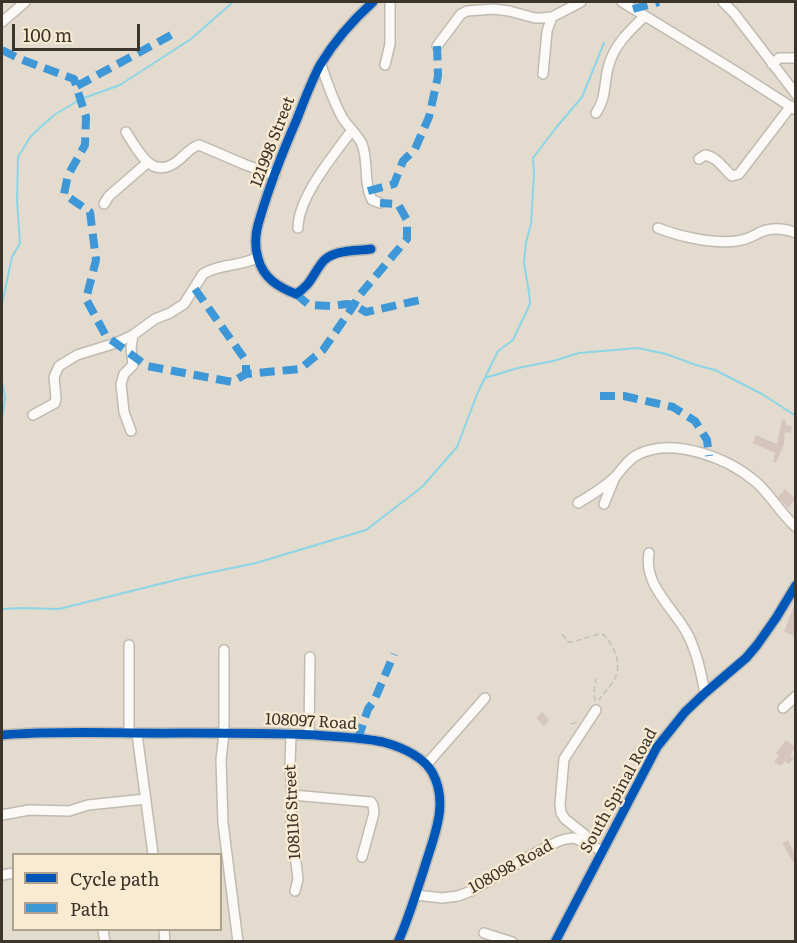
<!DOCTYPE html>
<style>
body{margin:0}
#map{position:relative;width:797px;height:943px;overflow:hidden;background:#e3dbce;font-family:Literata,serif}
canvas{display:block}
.frame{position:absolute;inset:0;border:3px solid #3a342a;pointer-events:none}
.legend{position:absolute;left:12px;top:853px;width:210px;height:78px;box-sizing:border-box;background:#f9ebd2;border:2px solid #ada28f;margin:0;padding:8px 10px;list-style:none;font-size:18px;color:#3a342a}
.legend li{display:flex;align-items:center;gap:12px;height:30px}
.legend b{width:30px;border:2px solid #ada28f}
.scale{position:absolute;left:12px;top:24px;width:128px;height:27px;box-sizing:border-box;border:3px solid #3a342a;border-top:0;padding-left:8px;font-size:18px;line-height:21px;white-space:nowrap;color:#3a342a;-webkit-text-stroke:4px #f9ebd2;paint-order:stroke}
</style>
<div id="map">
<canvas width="797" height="943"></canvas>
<div class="frame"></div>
<ul class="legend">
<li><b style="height:8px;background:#0057b8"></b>Cycle path</li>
<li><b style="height:8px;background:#3e97d7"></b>Path</li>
</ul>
<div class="scale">100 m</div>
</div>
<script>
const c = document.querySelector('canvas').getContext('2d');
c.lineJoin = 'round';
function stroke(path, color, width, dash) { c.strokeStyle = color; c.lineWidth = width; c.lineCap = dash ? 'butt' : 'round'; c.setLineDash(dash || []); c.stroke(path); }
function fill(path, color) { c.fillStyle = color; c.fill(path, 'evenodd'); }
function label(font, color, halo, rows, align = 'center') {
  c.font = font + ' Literata,serif'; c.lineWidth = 4.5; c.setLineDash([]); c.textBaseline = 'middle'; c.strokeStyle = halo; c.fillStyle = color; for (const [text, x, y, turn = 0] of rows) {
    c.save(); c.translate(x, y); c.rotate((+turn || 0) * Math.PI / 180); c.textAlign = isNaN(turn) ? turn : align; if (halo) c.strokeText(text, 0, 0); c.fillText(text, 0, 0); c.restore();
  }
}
const stream = new Path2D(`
 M2,304L12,257L20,243L17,201L18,157L31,136L54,115L81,99L120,85L191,39L233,2
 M485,378L518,368L553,361L579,353L638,348L666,354L696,365L715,370L762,394L796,416
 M2,381L5,397L2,420
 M2,609L21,608L59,609L184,578L256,563L366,530L422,487L457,447L478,392L498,351L513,340L530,304L529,292L524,263L526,242L531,224L534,174L533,158L555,129L582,97L604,43`);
const building = new Path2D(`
 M782,420L786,421V425L792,426L791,433L785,432L784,444L776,463L773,462L775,453L753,443L756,435L777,444Z
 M785,489L795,499L788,508L778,497Z
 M795,603V636L784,632Z
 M542,712L549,720L544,726L536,718Z
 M786,740L795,747L790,756L794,758L789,764L785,761L781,766L774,762L779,755L776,753Z
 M788,840L795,855V861L793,862L782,843Z`);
const path = new Path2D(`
 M562,634L568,642H572L599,634L604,635C614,646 621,661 616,676C613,684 604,692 599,700
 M595,701L594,692L596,679
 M571,724L578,722`);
const minor = new Path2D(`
 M622,2L732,69L796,110
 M723,2L734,13L796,94
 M2,22L25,2
 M437,46L461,14L467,11L494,9L509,11L535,18H541L552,17L581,2
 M772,64L779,58H796
 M321,65C327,82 333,101 342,117C348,127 357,134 362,144C369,162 363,183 372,200L380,203
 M385,65L390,44V2
 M543,74L547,31L552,17
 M596,113C606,99 604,84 608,68C613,46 629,31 645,16
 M126,132C139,152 153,183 180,159C186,154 191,147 199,145L246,165L275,175
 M699,159L705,155C717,157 723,168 732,176L739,174L791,106
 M104,204L109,196L147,163
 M298,228C298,197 334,155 352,130
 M658,228C681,237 713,244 737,241C744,240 749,238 755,235C768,227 781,227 796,233
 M371,249C355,251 331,249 321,264C311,278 311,284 296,294C278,287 263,278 258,258C254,245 256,230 260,218C270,184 283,151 297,119C304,101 311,82 320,65C334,42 353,20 373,2
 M33,415L55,403L56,398L54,377L59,366L77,355L116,343L133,335L155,319L170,313L184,304L203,274C220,263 241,267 258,257
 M131,431L124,412L121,384L124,374L133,365L131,348L133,335
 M578,503C590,496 606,486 616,476C623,468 629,458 639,454C674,437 728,458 756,482C771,495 780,513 796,527
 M604,504L615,477
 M649,553C643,586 675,609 688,635C697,653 701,673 705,693
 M129,645V733
 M224,650V733L221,760L223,823L238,942
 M783,708L796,696
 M137,734L153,854
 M291,734L290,764L292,795L291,821L298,879L295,891
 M2,735C62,730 123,734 183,733C227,733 271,733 315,735C337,737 361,737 383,742C401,747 422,755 432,772C450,804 433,838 424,869C416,893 409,918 398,942
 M309,735L310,657
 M426,765L485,698
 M292,795L371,802L373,805L374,813L362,857
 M2,815L29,810L69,811L88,805L146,799
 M593,844L584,834L565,819L561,813L560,804L564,759L596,710
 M2,875L14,873
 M416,895L442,898L458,896L471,891L537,852L559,841L566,839L574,838L603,851
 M103,930L105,942
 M164,930L165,942
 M484,933L512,942
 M555,942L657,747L685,712L705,693L746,658L757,645L776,618L796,585`);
const quiet = new Path2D(`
 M633,9L659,2
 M2,50L20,59L74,79L86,117L85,145L68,175L64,194L90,212L96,260L86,299L106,336L147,366L232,382L246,374L300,369L323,350L354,305L358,297L407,239V220L398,204L380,203
 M77,86L175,33
 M368,191L394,184L403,161L415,149L429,117L438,76L437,46
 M195,289L244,358L246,365V374
 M296,294L309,305L331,306L347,304L354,305L366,312L425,299
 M600,396H624L673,407L695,421L707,440L709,456
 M358,739L368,709L374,701L394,654`);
const cycleway = new Path2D(`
 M371,249C355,251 331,249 321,264C311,278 311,284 296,294C278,287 263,278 258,258C254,245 256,230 260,218C270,184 283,151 297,119C304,101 311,82 320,65C334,42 353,20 373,2
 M2,735C62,730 123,734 183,733C227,733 271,733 315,735C337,737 361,737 383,742C401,747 422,755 432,772C450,804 433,838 424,869C416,893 409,918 398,942
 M555,942L657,747L685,712L705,693L746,658L757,645L776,618L796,585`);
const streetNames = [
 ["121998 Street",273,142,-69],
 ["108097 Road",311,722,3],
 ["South Spinal Road",619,791,-61],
 ["108116 Street",293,812,-93],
 ["108098 Road",511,867,-29]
];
stroke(stream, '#8cd5e6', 2);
fill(building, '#d6c5bf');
stroke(minor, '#c0bab0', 12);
stroke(path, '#c2bfba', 1.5, [6, 3]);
stroke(minor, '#fbfaf8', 9);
stroke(quiet, '#3e97d7', 8, [15, 8]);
stroke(cycleway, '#0057b8', 9);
label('16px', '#3a342a', '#f9ebd2', streetNames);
</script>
